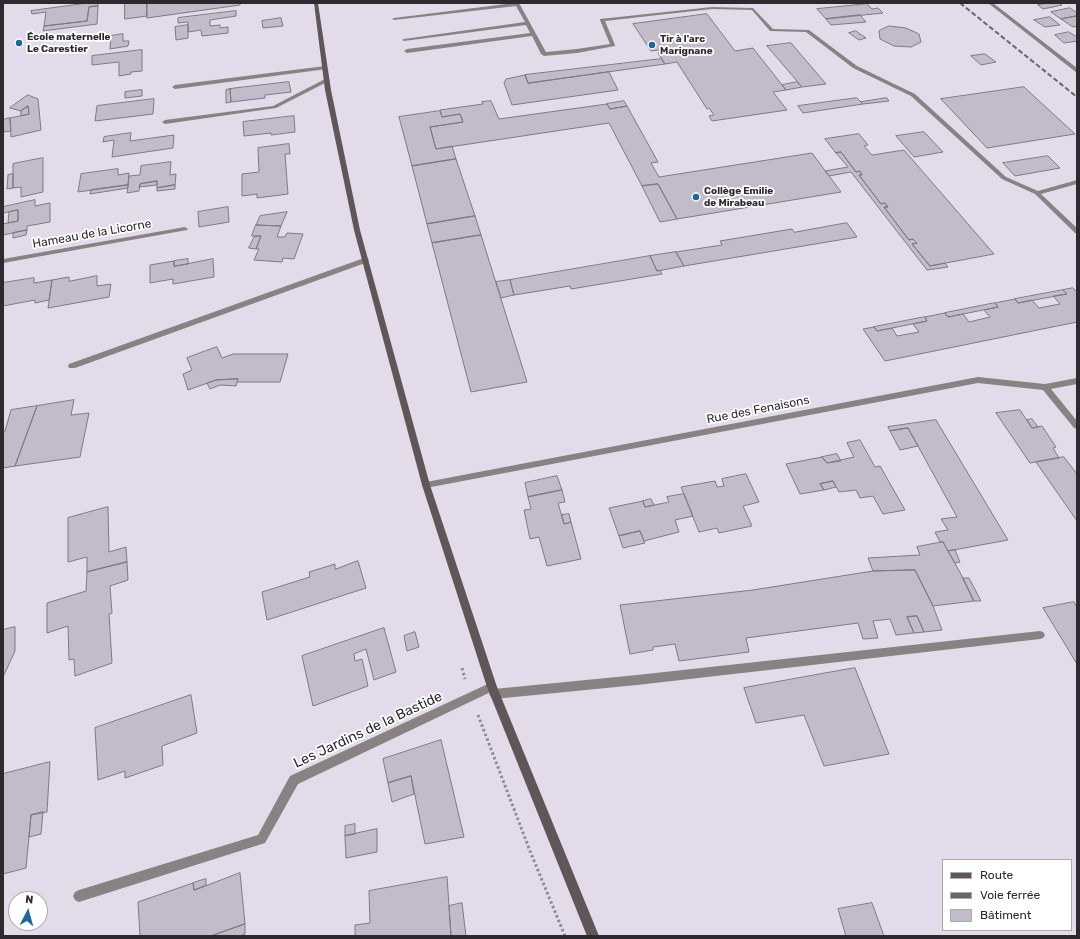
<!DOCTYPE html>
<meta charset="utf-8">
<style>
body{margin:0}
#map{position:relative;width:1080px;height:939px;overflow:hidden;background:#e3dbe9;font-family:Rubik,sans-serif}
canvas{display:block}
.frame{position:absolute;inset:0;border:4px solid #2d2a2f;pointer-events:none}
.legend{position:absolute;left:942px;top:859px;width:130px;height:72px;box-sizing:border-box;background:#fff;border:1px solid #abaaac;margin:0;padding:5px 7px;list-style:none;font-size:12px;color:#2d2a2f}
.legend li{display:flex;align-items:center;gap:8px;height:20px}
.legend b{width:20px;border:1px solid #abaaac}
.north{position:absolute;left:8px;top:891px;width:40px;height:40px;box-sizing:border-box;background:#fff;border:1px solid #abaaac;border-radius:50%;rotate:6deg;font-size:11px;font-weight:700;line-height:16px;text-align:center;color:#2d2a2f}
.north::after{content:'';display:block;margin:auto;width:14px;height:18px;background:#1f689c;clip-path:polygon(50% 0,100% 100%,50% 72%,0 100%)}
</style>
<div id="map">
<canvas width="1080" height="939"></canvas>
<div class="frame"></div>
<ul class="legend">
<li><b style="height:5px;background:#615657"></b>Route</li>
<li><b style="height:5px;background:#69656d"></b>Voie ferrée</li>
<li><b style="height:11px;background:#c3bbc9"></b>Bâtiment</li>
</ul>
<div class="north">N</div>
</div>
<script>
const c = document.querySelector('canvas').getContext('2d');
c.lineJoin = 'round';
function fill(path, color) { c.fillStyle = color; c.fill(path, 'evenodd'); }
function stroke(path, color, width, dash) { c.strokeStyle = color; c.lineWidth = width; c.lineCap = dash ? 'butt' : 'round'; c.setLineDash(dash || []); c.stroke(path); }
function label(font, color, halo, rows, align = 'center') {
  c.font = font + ' Rubik,sans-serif'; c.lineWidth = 3.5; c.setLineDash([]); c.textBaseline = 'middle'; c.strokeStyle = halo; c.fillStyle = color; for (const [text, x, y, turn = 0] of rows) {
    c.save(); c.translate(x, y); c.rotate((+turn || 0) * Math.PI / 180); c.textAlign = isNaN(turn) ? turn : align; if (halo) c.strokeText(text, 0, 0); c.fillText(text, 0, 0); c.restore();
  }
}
const building = new Path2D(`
 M88,3H98V6L89,7L87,21L44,26L46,12L32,14L31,11Z
 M125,3H147V16L125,19Z
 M147,3H240V5L147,18Z
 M1049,3H1059L1062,5L1043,9L1038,5Z
 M867,4L872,9L878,8L883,13L826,19L817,9Z
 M98,6L97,24L43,31L44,26L87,21L89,7Z
 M1070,8L1077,13V16L1061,19L1051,12Z
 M236,11V16L210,20V26L220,25V28L228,27V33L202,36L201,30L188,32V22L178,23V18Z
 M707,14L735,51L753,48L786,90L773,92L787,110L712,121L709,116L714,115L709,108L707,109L677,62L665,64L658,53L669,51L667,49L651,51L633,24Z
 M860,15L866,22L831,25L826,19Z
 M1077,16V26L1073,27L1061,19Z
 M1050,17L1060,25L1045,27L1034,20Z
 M281,18L283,26L263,28L262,21Z
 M188,25V38L176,40L175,27Z
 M889,26L906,28L919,34L921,42L911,47L894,46L880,39L879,31Z
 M856,31L866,38L859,40L849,33Z
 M1069,32L1077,37V41L1064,43L1055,35Z
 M123,34V41H129L128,46L110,49L111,36Z
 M791,43L826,84L802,87L767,46Z
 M142,50V71L131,72V74L119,76V62L92,65V56Z
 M985,54L996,62L981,65L971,56Z
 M661,59L665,64L528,83L525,75Z
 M609,72L618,90L512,105L504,83L506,79L525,75L528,83Z
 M289,82L291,92L265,95V98L231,102L230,89Z
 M797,82L802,87L786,90L782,85Z
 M1024,87L1075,134L987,148L941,99Z
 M230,89L231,102L226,103V90Z
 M142,90V96L125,98V92Z
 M28,95L38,99L41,130L11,137L10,118L29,114L28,106L21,111L10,108Z
 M857,98L863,104L803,113L798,106Z
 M887,98L889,101L863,104L861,102Z
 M154,99L153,114L95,121L97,106Z
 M491,101L499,119L607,104L610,109L627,106L658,162L651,163L659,177L812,153L841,192L677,219L658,184L642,186L609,123L436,149L430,127L463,122L460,114L442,117L440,110L483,104L482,102Z
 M624,101L627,106L610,109L607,104Z
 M28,106L29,114L21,116V111Z
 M440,111L442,117L460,114L463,122L430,127L436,149L452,146L456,159L412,166L399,117Z
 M294,116L295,132L271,135V133L244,136L243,122Z
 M10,118L11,131L4,132L3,120Z
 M924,132L943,152L914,157L896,136Z
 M131,133L130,141L174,135L173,148L112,157L114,140L103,142L104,137Z
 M859,134L868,145L864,146L872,155L904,150L994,254L930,266L912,244L917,243L913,239L909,240L884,207H888L885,203L881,204L859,175H862L860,171L856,172L841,152L836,153L825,139Z
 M289,144L290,154H285L288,194L257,198V194L242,196V174L259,172L258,148Z
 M841,152L856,172L860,171L862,175H859L881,204L885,203L888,207H884L909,240L913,239L917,243L912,244L930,266L945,263L948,267L927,270L851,172L829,176L825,171L848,167L836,153Z
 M1048,156L1060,168L1015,176L1003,163Z
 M43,158V192L21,197V187L13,188V164Z
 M456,159L475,216L427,224L412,166Z
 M171,162L170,175L176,174L175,185L157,188V181L140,184L139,191L127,193L129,176L140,175L141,166Z
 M118,169V175L129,173L128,185L78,192L81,174Z
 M13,174V188L7,189L8,175Z
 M157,181V185L139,187L140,184Z
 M658,184L677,219L660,222L642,186Z
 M128,185V188L90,194L91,190Z
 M175,185V189L157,191V188Z
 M35,200V206L50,203V222L27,226V230L3,235V224L18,221V210L3,213V207Z
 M228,207L229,222L199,227L198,212Z
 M18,210V221L8,223L9,212Z
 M287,212L281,226L256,225L260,216Z
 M475,216L481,235L432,243L427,224Z
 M847,223L857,237L684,266L676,252L722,245L720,241L792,229L794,232Z
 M256,225L281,226L277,237H285L287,233L303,234L294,259L283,258L282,262L254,260L259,249H256L261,236H252Z
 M27,230L26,235L13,238V233Z
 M481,235L527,382L471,392L432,243Z
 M255,236H261L256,249L249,248Z
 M676,252L684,266L657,271L650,256Z
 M650,256L657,271L660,270L662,274L571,289L570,286L514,295L510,280Z
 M188,259V264L174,266V261Z
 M213,259L214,277L173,284V279L150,283V265L174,261V266Z
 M97,276V286L111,284L109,297L48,308L52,280L69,277V281Z
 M34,278V283L52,280L49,300L35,303V300L3,306V283Z
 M510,280L514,295L501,298L496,282Z
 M1073,288L1077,292V322L885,361L863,329L874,327L877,331L892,328L897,336L919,332L913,324L927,321L925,317L945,313L948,317L963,314L969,322L990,317L984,310L998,307L995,303L1015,299L1018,303L1032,300L1039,308L1060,304L1053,296L1067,294L1063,290Z
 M1063,290L1067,294L1018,303L1015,299Z
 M995,303L998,307L948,317L945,313Z
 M925,317L927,321L877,331L874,327Z
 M217,347L222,358L233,354H288L280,382H237L238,379L216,380L188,390L183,374L192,370L187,358Z
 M238,379L236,386L220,385L210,389L207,383L216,380Z
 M74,400L71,415L89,413L80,457L15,466L37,406Z
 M37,406L15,466L3,468V432L5,431L11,410Z
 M1020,410L1032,428L1042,426L1056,447L1053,448L1059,458L1030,463L996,413Z
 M1032,419L1038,427L1032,428L1027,420Z
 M936,420L1008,540L948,551L943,542H940L935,532L948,530L941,519L957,517L908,428L890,431L888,427Z
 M908,428L918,446L900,450L890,431Z
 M860,440L875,467L880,466L905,510L883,514L873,496L860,498L856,490L839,492L833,481L820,484L824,490L800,494L786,464L822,457L827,463L854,457L847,443Z
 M837,454L841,461L827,463L822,457Z
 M1064,457L1077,474V521L1036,462Z
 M746,474L759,502L743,506L752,526L719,533L717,528L699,532L681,487L715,481L717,487L724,486L722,479Z
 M557,476L562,490L528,497L525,483Z
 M833,481L836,487L824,490L820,484Z
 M562,490L565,502L558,503L564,524L571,522L581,559L547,566L539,537L530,539L524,510L531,509L528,497Z
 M684,494L693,516L675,520L679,532L644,541L640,531L619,536L609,508L643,501L645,507L669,502L667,497Z
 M651,499L654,505L645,507L643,501Z
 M108,507L109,552L126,547L127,562L87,572V557L68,562V518Z
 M569,514L571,522L564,524L562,515Z
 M640,531L645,543L623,548L619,536Z
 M943,542L963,578L974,601L933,606L915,570L873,571L868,558L920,555L917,547Z
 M955,550L960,562L955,563L948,551Z
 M358,561L366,588L267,620L262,592L310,577L309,572L335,564V569Z
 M127,562L128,580L110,586L112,613L109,614L112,663L75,676L74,659L69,660L68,626L47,633V603L86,591L87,572Z
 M915,570L933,606L942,630L924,632L917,616L907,617L914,633L896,635L890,619L873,621L878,638L863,639L858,623L746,638L749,652L679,661L675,644L653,647V650L630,654L620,605L753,590L873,571Z
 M963,578H969L981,601H974Z
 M1074,602L1077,608V664L1043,608Z
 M917,616L924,632L914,633L907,617Z
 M15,627V651L3,677V630Z
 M384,628L396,672L374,680L366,649L354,654L355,661L362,659L368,686L313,706L302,656Z
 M415,632L419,647L407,651L404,636Z
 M855,668L889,754L824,766L804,715L756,723L744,688Z
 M191,695L197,733L162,746L163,765L125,778V771L98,780L95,728Z
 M441,740L464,837L425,844L411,776L388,783L383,759Z
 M50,762L47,812L31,815L26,868L3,874V774Z
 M411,776L414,794L392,802L388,783Z
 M43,812L41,834L29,837L31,815Z
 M355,824V834L345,836V826Z
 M377,829V852L346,858L345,836Z
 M240,873L245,924L211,936H140L138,902L193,883L194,890Z
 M447,877L451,936H355V925L370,923L369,891Z
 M206,879V885L194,890L193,883Z
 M462,903L466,936H451L449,906Z
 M872,903L884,936H846L838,909Z
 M245,924V934L240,936H211Z`);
const path = new Path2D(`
 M462,668L465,679
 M478,715L530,851L565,936`);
const lane = new Path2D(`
 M514,3H519L546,52L577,49L610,44L600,20V19L712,7L753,8L773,29L809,30L857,66L915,94L1006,177L1038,191L1077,180V184L1041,194L1077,228V234L1075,233L1035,194L1002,179L911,96L853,68L806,32L770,31L752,10L712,9L605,21L615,45V46L577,53L544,56L541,54L532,36L407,53L404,51L407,49L530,33L526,25L404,41L402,40L404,39L525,22L516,6L394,20L392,19L394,18Z
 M1040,631L1043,632L1045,635L1043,638L1040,639L637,685L494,699L491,697L489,694L491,691L494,689L637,675Z`);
const street = new Path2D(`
 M988,3H993L1077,68V73Z
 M325,66L327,67V69L175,89L172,87L175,85Z
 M327,78L330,80L329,81L276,108L165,124L162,122L165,120L273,106Z
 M185,227L188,229L187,230L3,263V259Z
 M364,258H366L369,260L368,262L75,368H69L68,366L69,364Z
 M978,377L1045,384L1077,378V384L1051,389L1077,421V429L1074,428L1043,390L978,383L426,488L423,487L422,485L423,483L426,482Z
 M492,682L495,684L497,687L495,690L298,784L265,843L79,902L75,900L73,896L75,892L79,890L258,835L290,776Z`);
const secondary = new Path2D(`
 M314,3H318L331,90L360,230L430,485L497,687L599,936H587L487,687L422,485L354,230L325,90Z`);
const rail = new Path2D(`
 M960,3L1077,97`);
const markers = [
 [19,43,4,"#1f689c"],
 [652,45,4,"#1f689c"],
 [696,197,4,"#1f689c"]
];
const farPoinames = [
 ["École maternelle",27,37],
 ["Le Carestier",27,49],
 ["Tir à l'arc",660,39],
 ["Marignane",660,51],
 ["Collège Emilie",704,191],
 ["de Mirabeau",704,203]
];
const streetNames = [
 ["Hameau de la Licorne",92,234,-10],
 ["Rue des Fenaisons",758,410,-11]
];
const nearStreetnames = [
 ["Les Jardins de la Bastide",368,730,-25]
];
fill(building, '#c3bbc9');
stroke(building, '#7f7885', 1);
stroke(path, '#908a94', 3, [2.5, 2.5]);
fill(lane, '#898283');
fill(street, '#898283');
fill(secondary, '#615657');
stroke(rail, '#69656d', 2, [5, 2.5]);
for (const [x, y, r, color] of markers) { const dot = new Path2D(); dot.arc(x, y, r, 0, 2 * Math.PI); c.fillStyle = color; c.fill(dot); stroke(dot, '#fff', 1.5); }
label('bold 10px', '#2d2a2f', '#fff', farPoinames, 'left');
label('12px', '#2d2a2f', '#fff', streetNames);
label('14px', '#2d2a2f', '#fff', nearStreetnames);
</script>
